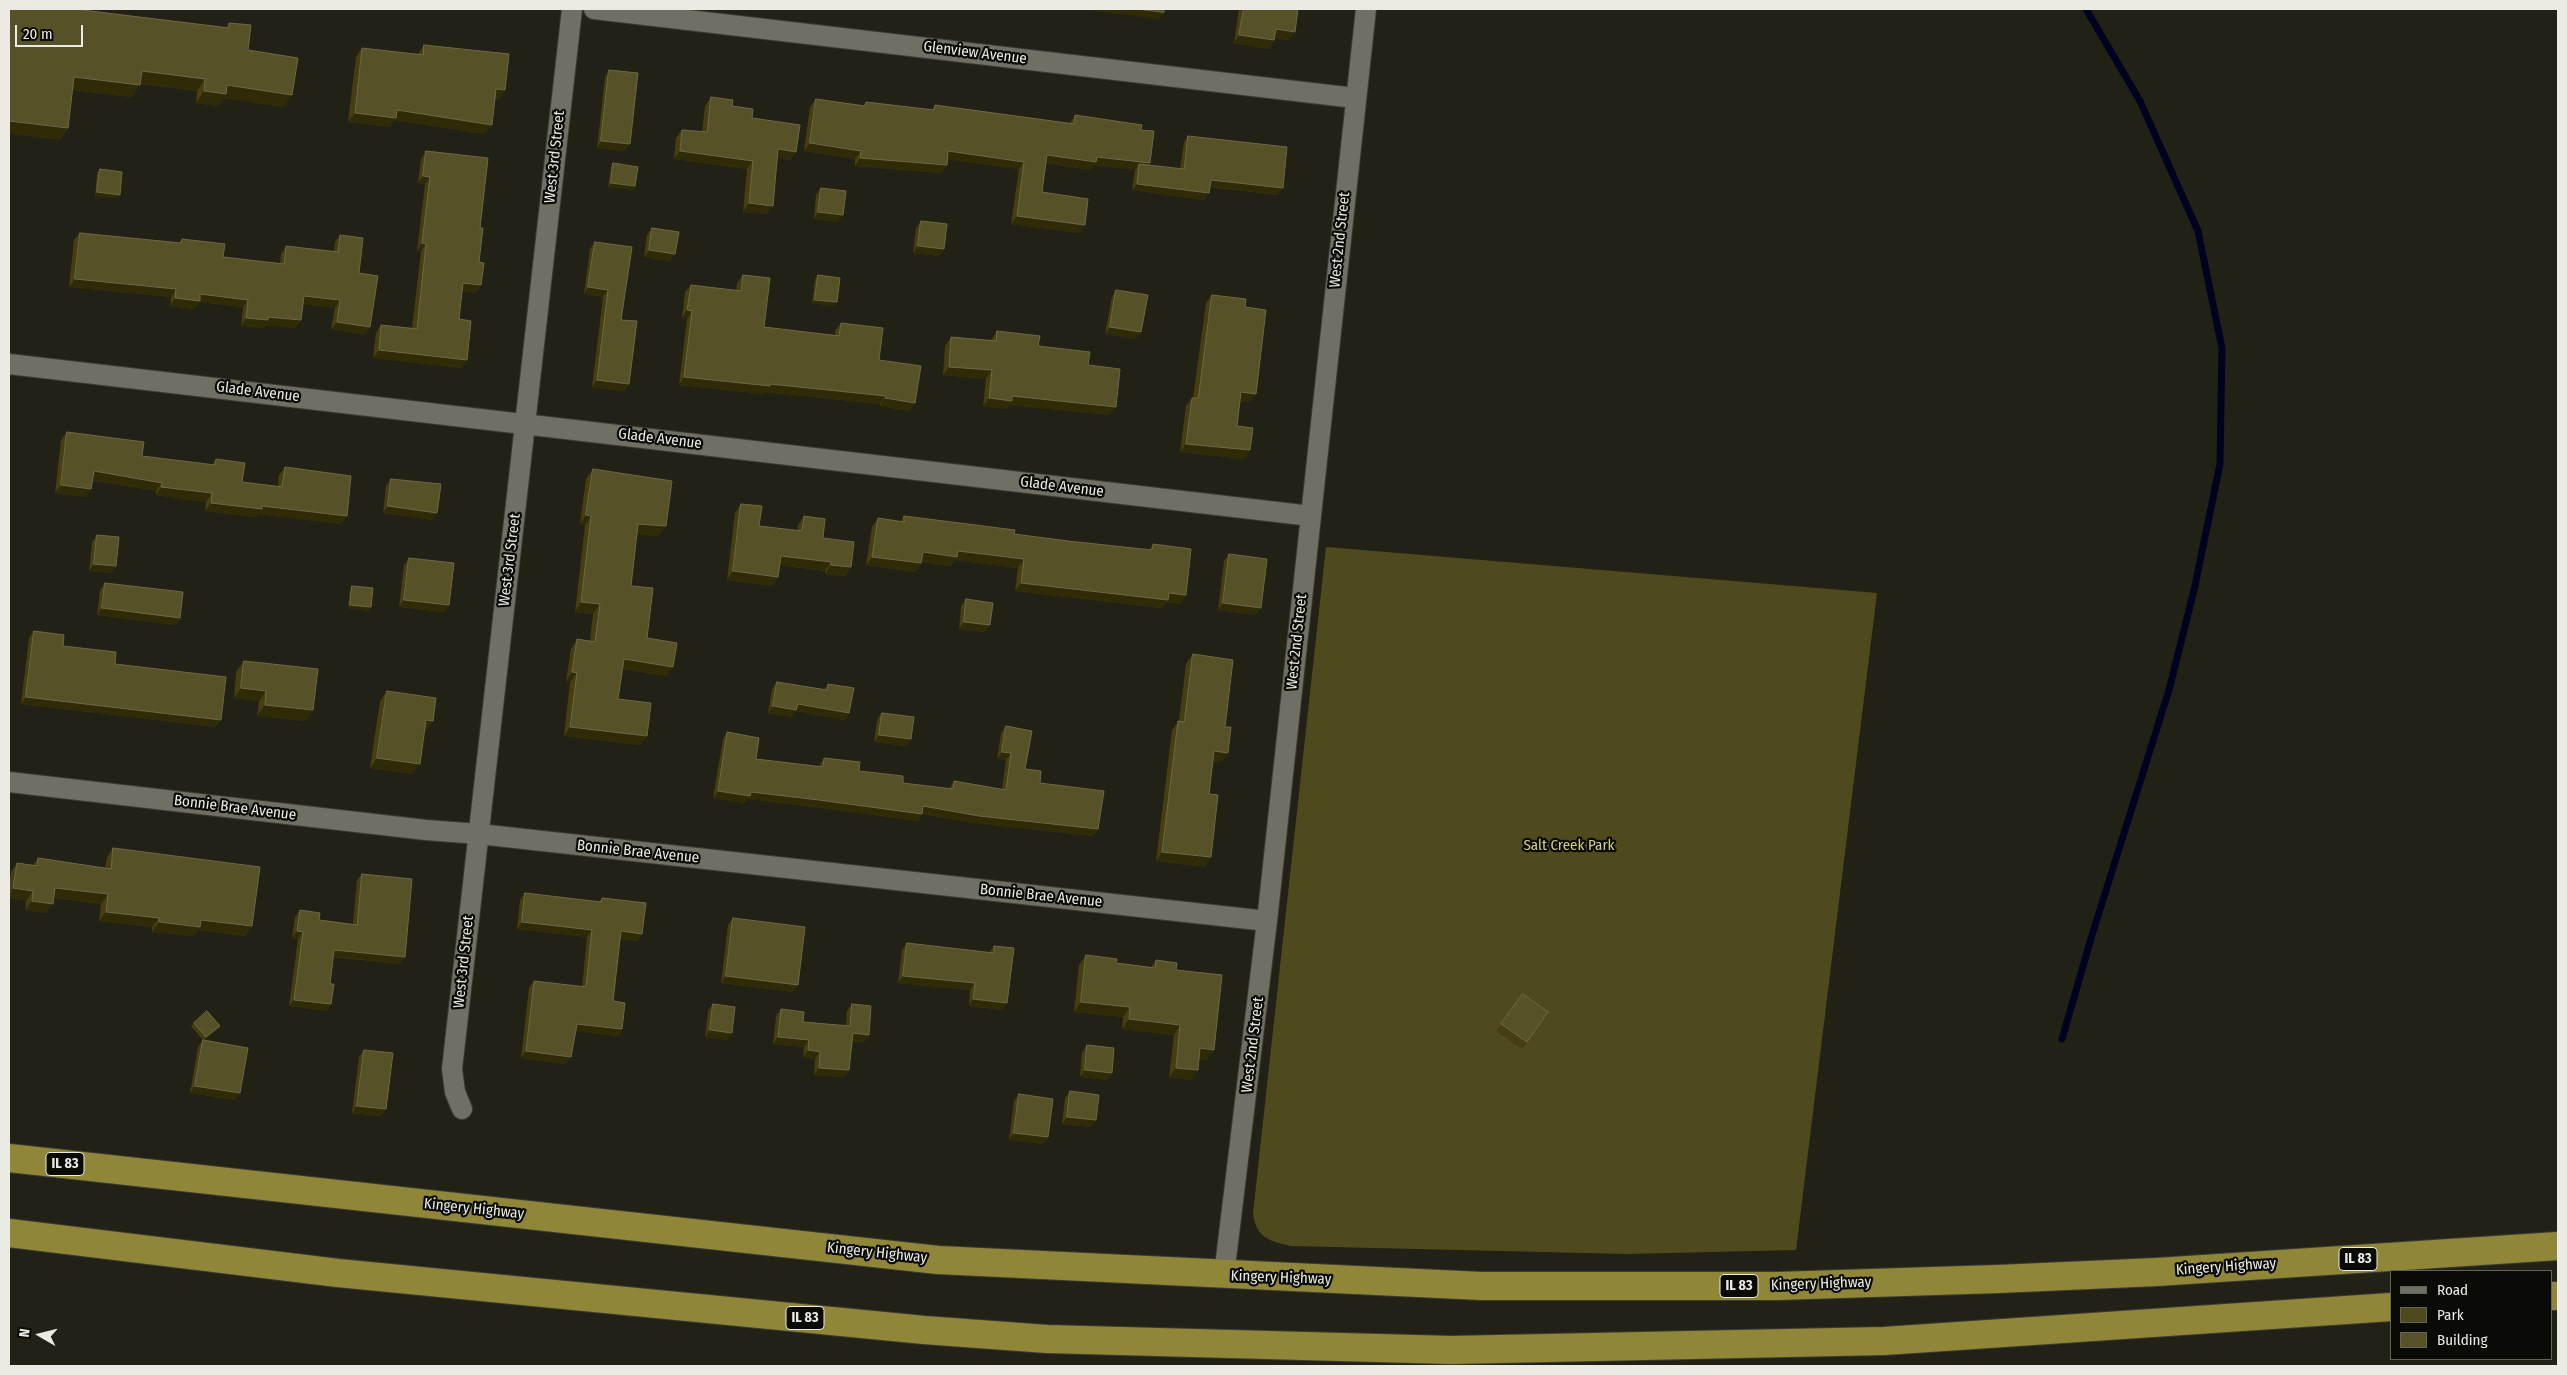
<!DOCTYPE html>
<style>
body{margin:0}
#map{position:relative;width:2567px;height:1375px;overflow:hidden;background:#222116;font-family:"Fira Sans Condensed",sans-serif}
canvas{display:block}
.frame{position:absolute;inset:0;border:10px solid #ebebe4;pointer-events:none}
.legend{position:absolute;left:2390px;top:1270px;width:162px;height:90px;box-sizing:border-box;background:#0a0a06;border:1px solid #64645f;margin:0;padding:6px 9px;list-style:none;font-size:15px;color:#ebebe4}
.legend li{display:flex;align-items:center;gap:10px;height:25px}
.legend b{width:25px;border:1px solid #64645f}
.north{position:absolute;left:15px;top:1310px;width:50px;height:50px;-webkit-text-stroke:4px #0a0a06;paint-order:stroke;rotate:278deg;font-size:14px;font-weight:700;line-height:20px;text-align:center;color:#ebebe4}
.north::after{content:'';display:block;margin:auto;width:18px;height:22px;background:#ebebe4;clip-path:polygon(50% 0,100% 100%,50% 72%,0 100%)}
.scale{position:absolute;left:15px;top:25px;width:68px;height:22px;box-sizing:border-box;border:2px solid #ebebe4;border-top:0;padding-left:6px;font-size:15px;line-height:18px;white-space:nowrap;color:#ebebe4;-webkit-text-stroke:4px #0a0a06;paint-order:stroke}
</style>
<div id="map">
<canvas width="2567" height="1375"></canvas>
<div class="frame"></div>
<ul class="legend">
<li><b style="height:6px;background:#706f63"></b>Road</li>
<li><b style="height:14px;background:#4f4a1e"></b>Park</li>
<li><b style="height:14px;background:#565127"></b>Building</li>
</ul>
<div class="north">N</div>
<div class="scale">20 m</div>
</div>
<script>
const c = document.querySelector('canvas').getContext('2d');
c.lineJoin = 'round';
function fill(path, color) { c.fillStyle = color; c.fill(path, 'evenodd'); }
function stroke(path, color, width, dash) { c.strokeStyle = color; c.lineWidth = width; c.lineCap = dash ? 'butt' : 'round'; c.setLineDash(dash || []); c.stroke(path); }
function label(font, color, halo, rows, align = 'center') {
  c.font = font + ' "Fira Sans Condensed",sans-serif'; c.lineWidth = 4.5; c.setLineDash([]); c.textBaseline = 'middle'; c.strokeStyle = halo; c.fillStyle = color; for (const [text, x, y, turn = 0] of rows) {
    c.save(); c.translate(x, y); c.rotate((+turn || 0) * Math.PI / 180); c.textAlign = isNaN(turn) ? turn : align; if (halo) c.strokeText(text, 0, 0); c.fillText(text, 0, 0); c.restore();
  }
}
const green = new Path2D(`
 M1326,547L1877,593L1796,1250L1627,1254L1291,1246C1269,1241 1256,1238 1253,1213Z`);
const stream = new Path2D(`
 M2062,1039L2092,935L2169,690L2195,586L2220,464L2222,348L2198,231L2140,101L2086,9`);
const minor = new Path2D(`
 M594,9L1355,98
 M9,364L1311,516
 M9,782L426,830L479,834L1267,921
 M462,1109L455,1092L452,1069L572,9
 M1224,1275L1267,921L1366,9`);
const trunk = new Path2D(`
 M9,1158L938,1260L1481,1286H1777L1998,1279L2157,1272L2558,1246
 M9,1233L338,1273L924,1330L1047,1339L1451,1350L1884,1341L2391,1307
 M2551,1296H2558`);
const wall = new Path2D(`
 M1239,9H1298L1289,40L1275,38L1269,49L1234,43Z
 M82,10L226,27L229,23L248,50L284,107L223,98L218,106L196,103L197,91L140,84L132,97L72,90L68,128L59,140Z
 M424,45L505,90L499,99H495L485,134L394,120L390,127L348,122L356,57L362,48L418,54Z
 M609,70L625,151L597,148L605,77Z
 M711,97L732,106L752,118L796,152L790,160L778,158L767,214L743,212L747,169L674,159L676,138L682,130L702,132L705,106Z
 M816,99L863,106L866,102L932,110L935,105L1070,123L1075,115L1141,130L1150,163L1149,165L1180,169L1184,142L1188,136L1278,195L1210,187L1205,200L1132,190L1135,170L1094,165L1091,170L1046,163L1042,192L1080,233L1011,224L1019,169L947,159V165L941,173L855,166V159L804,151L810,107Z
 M426,151L480,228L479,262L476,293L462,291L459,319L462,368L373,358L376,333L381,325L412,328L421,251H417L425,184L418,183L421,159Z
 M613,163L635,186L633,190L608,187L611,167Z
 M100,169L120,195L117,198L95,196L97,173Z
 M821,188L838,222L814,219L816,195Z
 M921,221L944,249L939,256L913,253L916,228Z
 M652,228L670,261L644,257L647,235Z
 M80,233L179,243L182,239L223,257L280,264L281,254L286,246L334,251L335,242L340,235L359,273L365,335L331,329L335,308L303,304L301,320L295,328L265,325L263,328L241,326L243,307L199,302L194,309L170,306L171,297L69,287L74,240Z
 M595,242L621,320L629,384L624,391L592,387L603,297L584,294L590,249Z
 M743,275L764,327L835,335V331L841,323L879,360L915,403L909,411L880,406V404L766,392L765,394L679,385L687,319L682,318L685,292L691,285L736,290L737,283Z
 M818,275L835,306L812,303L815,279Z
 M1116,290L1136,339L1105,334L1112,297Z
 M1212,295L1245,307L1250,402L1240,401L1237,426L1244,459L1180,452L1186,406L1192,398H1193L1206,303Z
 M997,331L1088,365L1110,415L1009,405L1006,409L983,406L986,379L943,375L945,346L951,337L991,340Z
 M67,432L142,456L212,465L216,459L242,482L278,486L279,475L285,467L341,524L258,514L256,517L205,511L206,502L156,495V491L92,480L86,497L55,493L61,440Z
 M593,469L659,536L637,534L631,586L647,638L667,676L623,669L618,699L641,745L564,736L570,682L566,681L571,649L577,639L590,641L593,614L575,612L585,525L580,524L586,479Z
 M391,479L432,520L383,513L386,486Z
 M741,504L759,526L797,531L798,525L804,516L823,538L851,567L845,576L825,574V571L779,565L778,577L772,586L727,580L735,513Z
 M904,516L1014,534L1068,541L1149,550L1153,544L1186,595L1180,604L1166,602L1162,608L1015,591L1018,568L955,560L951,566L922,562L921,563L915,572L866,565L872,527L878,518L900,522Z
 M97,535L111,573L89,571L92,542Z
 M1229,554L1256,615L1218,610L1224,561Z
 M409,558L444,612L399,607L404,565Z
 M105,583L180,618L176,625L97,615L100,590Z
 M352,586L371,607L369,611L348,608L350,590Z
 M966,599L985,632L959,629L961,606Z
 M34,631L63,646L115,664L216,727L21,704L29,638Z
 M1193,654L1225,727L1228,753L1221,762L1213,761L1209,794L1211,857L1204,867L1156,861L1172,730L1179,721L1186,664Z
 M244,661L306,721L257,716L259,701L234,698L236,672Z
 M777,682L824,690L828,684L849,713L845,720L796,711L792,717L768,713L772,689Z
 M387,691L426,732H424L412,774L370,768L380,701Z
 M882,713L911,739L906,746L874,742L877,720Z
 M1006,726L1025,769L1040,783L1098,829L1093,836L974,823L922,814L918,821L814,807L748,799L745,803L713,798L723,739L727,732L756,759L819,766L824,758L859,771L903,783L949,789L954,781L1002,789L1006,760L997,759L1001,733Z
 M113,848L252,926L245,936L198,930L194,936L152,932V927L99,921L101,904L54,898L46,913L25,910L26,901L9,898V884L11,872L17,863L33,865L38,858L105,868L107,857Z
 M362,874L405,957L400,964L333,957L327,1011L289,1006L298,939L292,938L295,917L300,910L319,920L353,924L357,880Z
 M525,893L599,902L602,898L642,934L637,941L620,939L613,1001L622,1029L618,1036L575,1031L566,1064L521,1058L529,988L534,981L582,987L587,937L517,929L520,900Z
 M733,918L793,992L721,983L728,925Z
 M907,943L989,953L994,946L1002,1010L969,1006L970,990L898,983L902,950Z
 M1086,955L1116,963L1151,967L1156,960L1176,970L1207,1060L1199,1059L1191,1080L1169,1077L1174,1035L1122,1029L1123,1017L1074,1012L1079,965Z
 M1523,994L1548,1012L1522,1049L1496,1031Z
 M713,1004L727,1040L705,1037L708,1011Z
 M852,1004L869,1035L864,1042L852,1041L849,1070L844,1077L814,1075L815,1059L803,1057L804,1047L773,1044L776,1016L781,1009L803,1022L846,1026L847,1011Z
 M194,1023L217,1029L204,1041L235,1100L190,1093L198,1047L203,1040L204,1041L191,1026Z
 M1087,1045L1107,1080L1080,1077L1082,1052Z
 M364,1050L381,1116L352,1113L359,1057Z
 M1070,1091L1091,1127L1062,1124L1065,1098Z
 M1019,1094L1043,1144L1009,1140L1014,1101Z`);
const shadedWall = new Path2D(`
 M1087,9H1138L1164,12L1159,19L1086,10Z
 M1276,29L1295,32L1289,40L1271,37Z
 M1239,35L1274,40L1269,49L1234,43Z
 M142,71L205,79L197,91L133,83Z
 M74,77L140,85L132,97L66,89Z
 M227,85L292,95L284,107L223,98L218,106L196,103L204,91Z
 M496,89L505,90L499,99L489,98Z
 M397,110L492,125L485,134L394,120L390,127L348,122L355,113Z
 M9,121L68,128L59,140L9,134Z
 M601,141L630,144L625,151L597,148Z
 M810,143L861,151L855,159L804,151Z
 M778,149L796,152L790,160L772,157Z
 M680,151L753,161L747,169L674,159Z
 M948,151L1024,162L1019,169L943,159Z
 M1047,155L1097,157L1150,163L1144,171L1139,164L1135,170L1094,165L1091,170L1042,162Z
 M860,158L947,165L941,173L855,166Z
 M423,176L430,177L425,184L418,183Z
 M1211,180L1283,188L1278,195L1207,186Z
 M611,183L635,186L633,190L608,187Z
 M1137,184L1209,193L1205,200L1132,190Z
 M97,192L120,195L117,198L95,196Z
 M749,203L773,206L767,214L743,212Z
 M818,212L843,215L838,222L814,219Z
 M1017,216L1085,225L1080,233L1011,224Z
 M422,243L426,244L421,251H417Z
 M918,246L944,249L939,256L913,253Z
 M649,250L675,254L670,261L644,257Z
 M75,279L176,289L171,297L69,287Z
 M463,283L481,285L476,293L458,290Z
 M588,287L608,290L603,297L584,294Z
 M200,294L248,300L243,307L199,302L194,309L170,306L175,298Z
 M304,296L340,300L335,308L298,304Z
 M815,300L837,302L835,306L812,303Z
 M687,310L692,311L687,319L682,318Z
 M268,317L301,320L295,328L265,325L263,328L241,326L246,318Z
 M337,322L370,327L365,335L331,329Z
 M1110,327L1141,332L1136,339L1105,334Z
 M379,350L467,360L462,368L373,358Z
 M949,367L992,370L986,379L943,375Z
 M684,377L770,384L886,396L880,404L766,392L765,394L679,385Z
 M597,380L629,384L624,391L592,387Z
 M1241,392L1256,394L1250,402L1235,400Z
 M1012,396L1116,407L1110,415L1009,405L1006,409L983,406L989,398Z
 M885,398L915,403L909,411L880,406Z
 M1186,444L1250,450L1244,459L1180,452Z
 M94,471L162,483L156,491L88,479Z
 M61,485L91,489L86,497L55,493Z
 M161,487L212,493L206,502L156,495Z
 M211,503L262,506L347,516L341,524L258,514L256,517L205,511Z
 M388,506L437,513L432,520L383,513Z
 M586,515L591,516L585,525L580,524Z
 M638,524L666,526L659,536L632,534Z
 M958,551L1024,559L1018,568L955,560L951,566L917,561L923,552Z
 M781,556L831,562L825,571L774,564Z
 M872,557L921,563L915,572L866,565Z
 M94,564L116,566L111,573L89,571Z
 M831,565L851,567L845,576L825,574Z
 M733,571L778,577L772,586L727,580Z
 M1021,583L1169,593L1186,595L1180,604L1166,602L1162,608L1015,591Z
 M404,600L449,605L444,612L399,607Z
 M581,602L600,604L593,614L575,612Z
 M1223,603L1261,608L1256,615L1218,610Z
 M350,605L371,607L369,611L348,608Z
 M102,608L180,618L176,625L97,615Z
 M964,622L990,625L985,632L959,629Z
 M624,659L673,667L667,676L618,668Z
 M572,672L577,673L570,682L566,681Z
 M241,688L266,691L259,701L234,698Z
 M26,697L221,720L216,727L21,704Z
 M798,704L849,713L845,720L796,711L792,717L768,713L773,706Z
 M265,705L313,710L306,721L257,716Z
 M426,720L433,721L426,732L419,731Z
 M570,727L647,736L641,745L564,736Z
 M879,735L911,739L906,746L874,742Z
 M1214,751L1228,753L1221,762L1208,761Z
 M1002,752L1011,753L1006,760L997,759Z
 M377,758L420,764L412,774L370,768Z
 M718,791L751,792L819,800L922,814L918,821L814,807L748,799L745,803L713,798Z
 M923,806L1098,829L1093,836L974,823L919,813Z
 M1162,852L1211,857L1204,867L1156,861Z
 M13,888L33,891L26,901L9,898V895Z
 M55,888L108,894L101,904L48,897Z
 M32,901L53,904L46,913L25,910Z
 M106,912L159,918L152,927L99,921Z
 M201,920L252,926L245,936L198,930L194,936L152,932L159,922Z
 M522,922L592,930L587,937L517,929Z
 M297,931L303,932L298,939L292,938Z
 M621,931L642,934L637,941L616,938Z
 M334,950L405,957L400,964L330,956Z
 M726,976L798,985L793,992L721,983Z
 M903,976L975,983L970,990L898,983Z
 M973,999L1007,1003L1002,1010L969,1006Z
 M294,1000L331,1004L327,1011L289,1006Z
 M1081,1002L1130,1007L1123,1017L1074,1012Z
 M1129,1019L1180,1025L1174,1035L1122,1029Z
 M577,1024L622,1029L618,1036L572,1031Z
 M220,1026L217,1029L204,1041L206,1037Z
 M710,1030L732,1033L727,1040L705,1037Z
 M853,1033L869,1035L864,1042L848,1040Z
 M778,1037L809,1040L804,1047L773,1044Z
 M1200,1048L1214,1050L1207,1060L1193,1058Z
 M808,1050L820,1052L815,1059L803,1057Z
 M526,1051L571,1057L566,1064L521,1058Z
 M819,1068L849,1070L844,1077L814,1075Z
 M1176,1068L1198,1070L1191,1080L1169,1077Z
 M1085,1070L1112,1073L1107,1080L1080,1077Z
 M195,1086L240,1093L235,1100L190,1093Z
 M357,1106L386,1109L381,1116L352,1113Z
 M1067,1117L1096,1120L1091,1127L1062,1124Z
 M1014,1133L1048,1137L1043,1144L1009,1140Z`);
const building = new Path2D(`
 M9,9H82V10L229,28V23L251,25L248,50L298,58L292,95L227,85L226,94L204,91L205,79L142,71L140,85L74,77L68,128L9,121Z
 M1138,9H1164V12Z
 M1244,9H1298L1295,32L1276,29L1274,40L1239,35Z
 M424,45L509,54L505,90L496,89L492,125L397,110L396,118L355,113L362,48L423,55Z
 M609,70L638,73L630,144L601,141Z
 M711,97L733,100L732,106L753,109L752,118L800,125L796,152L778,149L773,206L749,203L753,161L680,151L682,130L707,132Z
 M816,99L865,106L866,102L934,110L935,105L1074,124L1075,115L1142,125L1141,130L1154,131L1150,163L1097,157L1096,162L1047,155L1042,192L1088,199L1085,225L1017,216L1024,162L948,151L947,165L860,158L861,151L810,143Z
 M1188,136L1287,147L1283,188L1211,180L1209,193L1137,184L1139,164L1184,169Z
 M426,151L488,158L480,228H483L479,262L484,263L481,285L463,283L459,319L471,321L467,360L379,350L381,325L417,329L426,244L422,243L430,177L423,176Z
 M613,163L638,167L635,186L611,183Z
 M100,169L122,172L120,195L97,192Z
 M821,188L846,191L843,215L818,212Z
 M921,221L947,224L944,249L918,246Z
 M652,228L679,232L675,254L649,250Z
 M80,233L181,243L182,239L225,244L223,257L284,264L286,246L338,252L340,235L363,238L359,273L378,276L370,327L337,322L340,300L304,296L301,320L268,317V320L246,318L248,300L200,294V301L175,298L176,289L75,279Z
 M595,242L632,247L621,320L637,321L629,384L597,380L608,290L588,287Z
 M743,275L770,278L764,327L839,336L841,323L883,328L879,360L921,366L915,403L885,398L886,396L770,384V386L684,377L692,311L687,310L691,285L741,291Z
 M818,275L840,278L837,302L815,300Z
 M1116,290L1148,295L1141,332L1110,327Z
 M1212,295L1246,299L1245,307L1266,310L1256,394L1241,392L1237,426L1253,428L1250,450L1186,444L1192,398H1198Z
 M997,331L1040,336L1038,346L1090,352L1088,365L1120,369L1116,407L1012,396V401L989,398L992,370L949,367L951,337L996,341Z
 M67,432L144,442L142,456L215,465L216,459L245,463L242,482L282,487L285,467L351,476L347,516L262,506V509L211,503L212,493L161,487L162,483L94,471L91,489L61,485Z
 M593,469L672,481L666,526L638,524L631,586L653,588L647,638L677,643L673,667L624,659L618,699L651,703L647,736L570,727L577,673L572,672L577,639L595,642L600,604L581,602L591,516L586,515Z
 M391,479L441,484L437,513L388,506Z
 M741,504L762,506L759,526L802,531L804,516L825,519L823,538L854,542L851,567L831,565V562L781,556L778,577L733,571Z
 M904,516L1015,530L1014,534L1068,541L1152,550L1153,544L1191,549L1186,595L1169,593L1168,600L1021,583L1024,559L958,551L957,557L923,552L921,563L872,557L878,518L904,522Z
 M97,535L119,537L116,566L94,564Z
 M1229,554L1267,559L1261,608L1223,603Z
 M409,558L454,563L449,605L404,600Z
 M105,583L183,592L180,618L102,608Z
 M352,586L373,588L371,607L350,605Z
 M966,599L993,603L990,625L964,622Z
 M34,631L64,635L63,646L116,652L115,664L226,677L221,720L26,697Z
 M1193,654L1233,660L1225,727H1231L1228,753L1214,751L1209,794L1218,795L1211,857L1162,852L1178,721L1184,722Z
 M244,661L318,669L313,710L265,705L266,691L241,688Z
 M777,682L827,690L828,684L854,688L849,713L798,704L796,710L773,706Z
 M387,691L436,698L433,721L426,720L420,764L377,758Z
 M882,713L914,717L911,739L879,735Z
 M1006,726L1032,731L1025,769L1041,771L1040,783L1104,791L1098,829L979,816L923,806L922,814L819,800L751,792L750,796L718,791L727,732L759,738L756,759L823,767L824,758L860,762L859,771L903,776V783L953,789L954,781L1006,790L1011,753L1002,752Z
 M113,848L260,867L252,926L201,920L200,927L159,922V918L106,912L108,894L55,888L53,904L32,901L33,891L13,888L17,863L37,866L38,858L111,869Z
 M362,874L412,879L405,957L334,950L330,984H334L331,1004L294,1000L303,932L297,931L300,910L320,913L319,920L357,925Z
 M525,893L601,902L602,898L646,903L642,934L621,931L613,1001L625,1003L622,1029L577,1024L571,1057L526,1051L534,981L586,987L592,930L522,922Z
 M733,918L805,927L798,985L726,976Z
 M907,943L994,953V946L1014,948L1007,1003L973,999L975,983L903,976Z
 M1086,955L1117,959L1116,963L1155,968L1156,960L1177,963L1176,970L1222,975L1214,1050L1200,1048L1198,1070L1176,1068L1180,1025L1129,1019L1130,1007L1081,1002Z
 M1523,994L1548,1012L1527,1042L1501,1024Z
 M713,1004L735,1007L732,1033L710,1030Z
 M852,1004L871,1006L869,1035L853,1033L849,1070L819,1068L820,1052L808,1050L809,1040L778,1037L781,1009L804,1012L803,1022L850,1026Z
 M207,1011L220,1026L206,1037L194,1023Z
 M203,1040L248,1048L240,1093L195,1086Z
 M1087,1045L1114,1048L1112,1073L1085,1070Z
 M364,1050L393,1053L386,1109L357,1106Z
 M1070,1091L1099,1095L1096,1120L1067,1117Z
 M1019,1094L1053,1099L1048,1137L1014,1133Z`);
const shields = [
 [65,1164,38],
 [2358,1259,38],
 [1739,1286,38],
 [805,1318,38]
];
const shieldNames = [
 ["IL 83",65,1164],
 ["IL 83",2358,1259],
 ["IL 83",1739,1286],
 ["IL 83",805,1318]
];
const streetNames = [
 ["Glenview Avenue",975,53,7],
 ["West 3rd Street",555,157,-84],
 ["West 2nd Street",1340,240,-84],
 ["Glade Avenue",258,392,7],
 ["Glade Avenue",660,439,7],
 ["Glade Avenue",1062,487,7],
 ["West 3rd Street",510,560,-83],
 ["West 2nd Street",1297,642,-84],
 ["Bonnie Brae Avenue",235,808,7],
 ["Bonnie Brae Avenue",638,852,6],
 ["Bonnie Brae Avenue",1041,896,6],
 ["West 3rd Street",464,962,-84],
 ["West 2nd Street",1253,1045,-83],
 ["Kingery Highway",474,1209,6],
 ["Kingery Highway",877,1253,6],
 ["Kingery Highway",2226,1267,-4],
 ["Kingery Highway",1281,1278,2],
 ["Kingery Highway",1821,1284,-2]
];
const parkNames = [
 ["Salt Creek Park",1569,846]
];
fill(green, '#4f4a1e');
stroke(stream, '#000320', 7);
stroke(minor, '#3c3c34', 22);
stroke(trunk, '#3c3c34', 30);
stroke(minor, '#706f63', 20);
stroke(trunk, '#8f8638', 28);
fill(wall, '#443e10');
fill(shadedWall, '#2f2b09');
fill(building, '#565127');
stroke(building, '#6d6944', 1);
for (const [x, y, w] of shields) { const box = new Path2D(); box.roundRect(x - w / 2, y - 11.5, w, 23, 4); c.fillStyle = '#0a0a06'; c.fill(box); stroke(box, '#ebebe4', 1); }
label('bold 14px', '#ebebe4', null, shieldNames);
label('15px', '#ebebe4', '#0a0a06', streetNames);
label('15px', '#d6ce82', '#0a0a06', parkNames);
</script>
